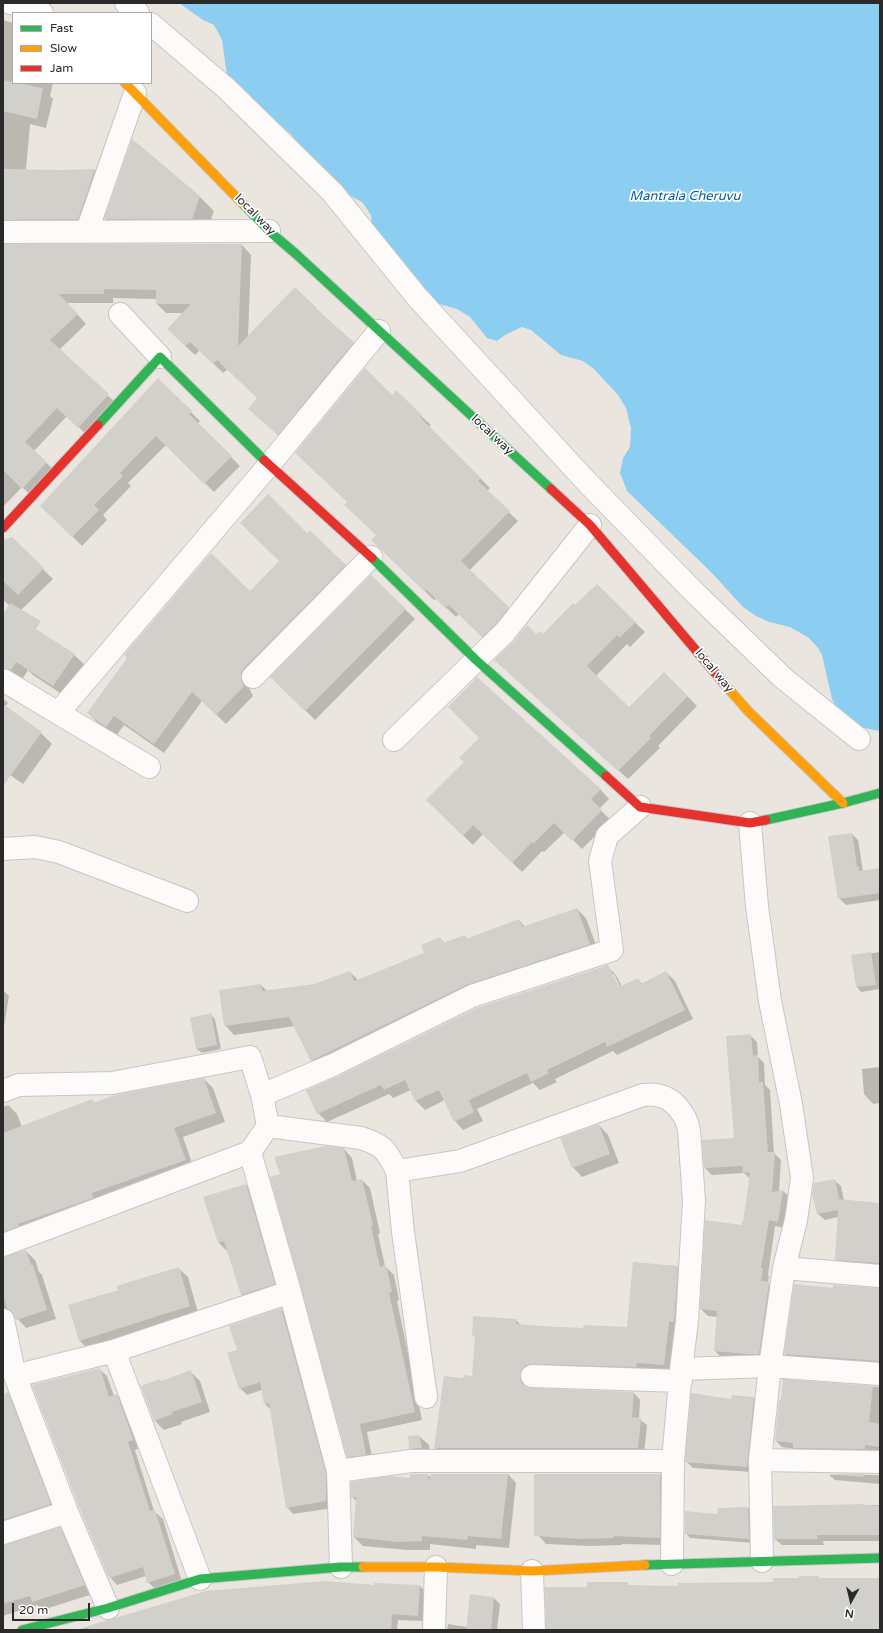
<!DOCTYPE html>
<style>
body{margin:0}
#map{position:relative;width:883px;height:1633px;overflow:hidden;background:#eae6df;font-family:"Varela Round",sans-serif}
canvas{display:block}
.frame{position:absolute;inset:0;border:4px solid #2a2a2a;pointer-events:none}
.legend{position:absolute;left:12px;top:12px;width:140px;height:72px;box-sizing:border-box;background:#fff;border:1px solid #aaa;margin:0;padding:5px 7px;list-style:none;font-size:12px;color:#2a2a2a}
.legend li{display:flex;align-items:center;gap:8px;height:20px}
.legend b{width:20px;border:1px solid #aaa}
.north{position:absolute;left:831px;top:1581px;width:40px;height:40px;-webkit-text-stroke:3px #fff;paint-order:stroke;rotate:188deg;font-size:11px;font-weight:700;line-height:16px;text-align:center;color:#2a2a2a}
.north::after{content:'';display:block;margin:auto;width:14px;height:18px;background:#2a2a2a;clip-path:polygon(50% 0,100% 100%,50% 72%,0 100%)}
.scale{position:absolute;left:12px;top:1603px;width:78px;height:18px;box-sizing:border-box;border:2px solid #2a2a2a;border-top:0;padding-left:5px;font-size:12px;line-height:14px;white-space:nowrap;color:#2a2a2a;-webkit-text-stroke:3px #fff;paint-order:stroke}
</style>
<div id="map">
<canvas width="883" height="1633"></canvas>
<div class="frame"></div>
<ul class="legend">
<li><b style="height:5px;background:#30b455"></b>Fast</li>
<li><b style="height:5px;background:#ff9f0a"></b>Slow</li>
<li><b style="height:5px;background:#e5322d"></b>Jam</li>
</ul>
<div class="north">N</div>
<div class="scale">20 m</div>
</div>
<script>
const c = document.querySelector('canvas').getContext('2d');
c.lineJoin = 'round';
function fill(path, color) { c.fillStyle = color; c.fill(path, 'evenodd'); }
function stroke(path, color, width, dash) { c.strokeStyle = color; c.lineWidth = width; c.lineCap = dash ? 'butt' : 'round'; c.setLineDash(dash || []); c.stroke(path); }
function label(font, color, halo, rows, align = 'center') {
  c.font = font + ' "Varela Round",sans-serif'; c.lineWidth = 3.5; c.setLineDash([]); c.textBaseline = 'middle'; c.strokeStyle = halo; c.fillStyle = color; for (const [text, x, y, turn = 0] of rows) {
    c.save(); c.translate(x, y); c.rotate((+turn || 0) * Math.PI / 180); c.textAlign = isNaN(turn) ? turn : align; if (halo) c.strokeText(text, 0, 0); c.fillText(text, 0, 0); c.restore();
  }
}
const water = new Path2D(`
 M179,3H880V731L858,727L842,719L832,699L822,655L818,648L809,638L790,627L769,622L756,616L743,607L712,573L627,491L620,473L623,458L630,447L631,428L626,408L618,395L594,369L583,361L561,355L531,330L522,327L505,335L497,341L487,338L470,317L457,309L439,304L424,296L372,229L371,215L362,202L346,194L325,178L291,134L235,85L227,75L222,40L214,25L203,20Z`);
const shadow = new Path2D(`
 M3,20L13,23V83H53L50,96L53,99L46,128L30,124L26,170H95L104,180L87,229L3,234Z
 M199,196L214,211L206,233H120L106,219Z
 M3,245H242L251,255L248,337L295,289L363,352L288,444L259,418L258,398L228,369L223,373L200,350L195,355L178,339L184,313H166L157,304V299L113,298V303H67L86,324L59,350L118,405L88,436L67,416L34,451L56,472L33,497L22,487L3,507Z
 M158,380L200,421L198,424L240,466L214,492L166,445L128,483L131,486L103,515L107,520L82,546L42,506Z
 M392,396L421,416L431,425L429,427L490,488L487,491L518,521L469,571L517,618L492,646L459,614L456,617L437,599L434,600L381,549L377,535L348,503Z
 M310,531L355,575L250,683V690L253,696L226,724L202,701L164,753L124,725L116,736L97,722L88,713L250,592Z
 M11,538L53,579L18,613L3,600V541Z
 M371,576L415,619L315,720L272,677Z
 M597,585L645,632L630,647L627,644L596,676L629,708L664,673L697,706L658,746L660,748L628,779L505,669L536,636L543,635Z
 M3,636L74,655L84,664L63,695L33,675L28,670L22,680L3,684Z
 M3,698L8,703L5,707L41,733L52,744L23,784L3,770Z
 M481,738L600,789L609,799L599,809L611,820L582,849L565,832L544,852L542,851L522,872L483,834L473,845L427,800L465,762Z
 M852,834L858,840L863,871L880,869V900L846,905L839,898Z
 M577,909L586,918L599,953L321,1069L312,1060L295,1026L234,1035L225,1025L261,985L267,991L315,985L350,972L358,980L425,953L440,938L445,944L465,936L468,940L519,920L525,927Z
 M880,952V989L861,992L857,987L852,956Z
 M607,966L616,975L622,987L638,979L642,984L666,972L675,981L693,1019L617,1055L613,1051L555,1079L557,1082L540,1090L533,1083L477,1109L483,1121L463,1130L455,1121L445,1100L425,1110L416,1101L411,1090L393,1098L389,1094L327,1122L318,1113ZM611,974H614L622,991L620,992Z
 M3,990L9,996L3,1032Z
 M210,1014L215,1019L221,1049L202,1053L197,1049L191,1018Z
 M750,1035L757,1042L758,1057L764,1063L765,1085L770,1090L774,1153L781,1160L779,1192L783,1191L790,1197L785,1228L775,1226L768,1275L769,1276L768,1283L776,1290L766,1360L722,1358L715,1351L718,1317L708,1316L701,1309L744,1223L750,1179L744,1173L712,1175L705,1168L735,1139Z
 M880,1067V1103L873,1104L864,1094L862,1069Z
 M204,1079L213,1088L225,1122L183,1137L194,1169L3,1245V1107L8,1105L17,1114L22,1127L91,1100L95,1103Z
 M599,1125L608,1135L619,1163L582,1177L573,1167Z
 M344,1149L352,1158L357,1181L362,1180L370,1188L380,1233L378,1234L385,1266L394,1275L399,1300L397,1301L422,1420L367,1432L373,1462L356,1465L348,1457L281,1174Z
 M834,1180L841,1186L844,1201L880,1204V1269L842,1266L836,1259L838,1217L825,1220L818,1214L813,1194Z
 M246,1185L255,1195L284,1293L252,1304L242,1295L228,1252L219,1243Z
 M26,1251L35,1260L39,1272L42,1275L56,1319L26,1328L16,1317L10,1316L3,1321V1258Z
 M677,1267L684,1273L670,1372L526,1383L527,1388L634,1393L640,1400L639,1419L647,1425L644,1455H442L435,1448L445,1377L464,1380L473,1377L476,1338L473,1335L516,1320L521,1325L584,1329L627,1328Z
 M178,1268L188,1277L199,1316L89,1350L80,1341L119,1291Z
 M795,1285L834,1289H880V1367L792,1361L785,1354Z
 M281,1309L288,1316L332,1480L333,1508L293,1514L287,1507L271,1410L265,1404L262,1390L247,1395L240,1388L239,1350Z
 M99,1369L107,1376L114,1396L117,1395L124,1403L140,1448L135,1450L154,1511L163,1519L182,1582L156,1590L148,1582L146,1576L117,1585L110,1577Z
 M190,1371L200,1381L210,1412L181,1422L182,1424L164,1430L155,1421L142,1387L161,1382Z
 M784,1381L880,1387V1456L800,1454L795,1449L782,1447L776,1441Z
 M8,1393L17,1402L59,1513L3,1533V1395Z
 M754,1398L760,1404L752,1472L693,1468L687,1462L732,1400Z
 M419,1436L429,1445L431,1458H419L410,1448Z
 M427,1474L431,1478L508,1474L516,1483L509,1548L476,1545V1549L430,1544V1550H407L363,1546L354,1537L357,1502L352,1497Z
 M660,1474L668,1483L667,1545L622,1544V1545L590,1546L546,1544L538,1535Z
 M829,1475H880V1484L835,1480Z
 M880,1505V1541H823L824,1545H782L775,1539L774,1507Z
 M748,1508L753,1512V1543L690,1538L686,1533L718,1515L719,1509Z
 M60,1529L69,1538L93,1594L42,1610L37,1605L3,1616V1546Z
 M375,1586H420L426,1592L423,1621L398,1620L397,1630H77L111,1621Z
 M494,1598L500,1604L497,1630H447L448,1624L467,1627Z`);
const building = new Path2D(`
 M3,80L43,88L37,119L3,111Z
 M132,139L200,196L192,219H104Z
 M3,169L60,170L95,169L78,219L3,220Z
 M3,244H242L238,346L295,287L317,308L316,309L354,342L278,435L248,409L257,398L217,360L213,364L190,342L185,346L167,329L191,304H156V290L104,289V294H59L78,314L50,340L109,394L78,428L57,408L25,442L47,462L22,489L3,470Z
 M365,368L392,395L396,390L422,415L420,417L481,478L478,481L510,511L461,561L509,607L496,624L482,637L449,605L445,608L427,590L424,591L371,540L376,535L344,505L347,502L295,453Z
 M158,378L192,411L189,414L232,456L204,484L156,436L120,473L123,476L94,505L99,510L72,537L40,506Z
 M268,494L307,533L310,530L346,565L244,668L241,674V680L244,686L216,715L192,692L154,744L114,716L106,727L87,713L127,658L124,655L211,553L250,591L279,561L240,523Z
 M12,537L44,568L18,595L3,581V540Z
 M371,575L406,609L305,711L270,677Z
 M597,584L636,622L619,638L617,635L587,666L629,707L664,672L688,696L649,736L651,738L618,771L494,660L514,641L527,625L536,634L540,631L543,634L573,603L575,605Z
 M10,603L41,621L36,629L75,654L53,686L16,662L11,670L3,668V614Z
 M477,677L601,789L591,799L602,810L572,841L554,823L533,844L532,842L512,863L473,825L463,836L426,800L464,762L459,758L479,738L448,707Z
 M3,704L42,732L3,786Z
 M852,833L857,867H859V871L880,868V893L838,899L828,836Z
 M577,908L590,944L466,985L311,1061L289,1017L224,1026L219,990L261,984L262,991L314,984L350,971L354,981L403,962V961L424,953L421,945L440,937L443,943L465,935L466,939L519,919L522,927Z
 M871,952L876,985L856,987L851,955Z
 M608,965L619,987L638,978L641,984L666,971L685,1010L607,1047L605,1042L547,1070L549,1073L531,1082L527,1073L469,1100L474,1112L454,1122L439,1090L415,1101L405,1080L384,1090L381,1085L317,1114L306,1090L339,1076L477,1008Z
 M211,1013L217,1045L196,1049L190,1018Z
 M751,1034L753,1056L758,1055L759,1082H763L768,1152H775L772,1192L783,1190L778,1222L769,1220L761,1268H763L761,1281L769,1282L759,1354H747L714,1351L717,1311L700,1309L705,1220L741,1225L742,1222H743L750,1173L742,1172L743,1166L704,1168L702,1140L734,1138L726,1036Z
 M204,1078L216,1113L174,1128L186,1160L92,1193L93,1198L18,1224L19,1226L3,1232V1133L92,1099L93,1103L115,1095Z
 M599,1124L610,1154L572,1168L560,1138Z
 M325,1146L344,1148L352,1181L362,1179L373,1225L371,1226L380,1267L386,1265L392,1292L389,1293L415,1412L360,1424L366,1455L347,1457L270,1177L280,1174L274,1157Z
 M835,1179L839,1199L880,1203V1263L835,1260L838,1210L817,1214L812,1194L814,1183Z
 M246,1184L275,1284L241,1295L224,1241L218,1243L203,1197Z
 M26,1250L31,1265H33L47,1310L16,1320L12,1312L7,1308L3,1295V1257Z
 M633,1262L678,1266L674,1322H669L664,1365L637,1363L636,1367L532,1364L526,1365L522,1369L520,1376L521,1382L525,1386L532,1388L634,1392L632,1417L641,1418L638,1448H434L444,1376L463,1378L464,1375L472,1376L475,1336H472L473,1316L517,1319L516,1324L556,1327L583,1328L584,1325L627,1327Z
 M179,1267L190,1306L79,1341L68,1305L118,1290L116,1286Z
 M794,1284L833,1288V1285L880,1288V1361L784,1354Z
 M281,1308L326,1473V1501L286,1508L269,1403L264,1404L260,1382L239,1389L227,1353L237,1350L229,1326Z
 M100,1368L109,1397L117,1394L130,1430L133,1440L128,1442L150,1511L155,1510L175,1574L147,1583L143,1567L109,1578L79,1507L32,1385Z
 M191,1370L202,1402L172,1412L173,1414L154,1421L141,1386L160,1379L161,1381Z
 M783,1379L873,1386L869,1422L880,1424V1447L865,1445V1449L793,1448V1443L775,1441L779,1400H781Z
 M8,1392L51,1504L3,1520V1394Z
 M691,1393L731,1399L732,1395L754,1397L747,1467L685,1462Z
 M419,1435L422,1448L409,1449L408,1436Z
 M410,1474H428L429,1482L431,1474H508L501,1539L468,1536L467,1540L422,1536V1541L397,1542L353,1537L356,1497L351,1498V1482L390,1476L410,1478Z
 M534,1474H660V1538L614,1536V1538L581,1539L534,1536Z
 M827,1474H864V1477Z
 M864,1504V1505L880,1506V1535H817L818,1539H774L773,1506Z
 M748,1507L749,1539L685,1534V1511L717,1514L718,1508Z
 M60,1527L85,1585L32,1602L30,1596L3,1604V1545Z
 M799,1576H819V1578H880V1630H546L545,1587H587V1582H628V1585L678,1586V1583L773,1582V1578H799Z
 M325,1581L374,1585V1583L420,1585L418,1616L392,1614L391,1630H88V1626L206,1591Z
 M470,1594L494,1597L491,1630H466Z`);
const street = new Path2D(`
 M10,3L36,10L42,13
 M126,3L138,13
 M151,24L227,89L332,192L417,297L585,480L694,592L783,678L859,739
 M87,231L135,93
 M3,232L269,231
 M120,314L160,357
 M253,677L371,557
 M3,680L58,713L269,465L379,331
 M58,713L149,767
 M394,740L505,632L590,525
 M750,823L757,906L770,1001L791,1104L802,1178L796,1220L784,1268L770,1366L760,1460L762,1561
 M3,849L35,847L59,852L187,901
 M3,1091L19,1085L112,1083L250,1057L262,1095L268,1126L250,1152L290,1292L338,1471L341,1567
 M262,1095L333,1065L472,996L612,950L600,861L607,836L640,807
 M268,1126L361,1138C385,1146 386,1150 397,1171
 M3,1245L250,1152
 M784,1268L880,1276
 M3,1320L15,1376L67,1512L108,1608
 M114,1351L200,1579
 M15,1376L114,1351L290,1292
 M532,1376L681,1381
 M426,1397L403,1232L397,1171L460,1161L643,1095C647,1095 652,1094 656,1095C673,1097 686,1114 689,1130L694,1201L687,1321L681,1369
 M760,1460L880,1462
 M338,1471L411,1461H673
 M3,1533L67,1512
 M672,1564L673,1461L681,1369L770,1366L880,1374
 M532,1571L534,1630
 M434,1630L436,1567`);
const fast = new Path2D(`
 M244,205L269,231L296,254L551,489
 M98,425L160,357L264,460
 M372,558L476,660L606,776
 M766,820L843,803L880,793
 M645,1565L880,1558
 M22,1630L108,1608L200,1579L341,1567H363`);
const slow = new Path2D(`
 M125,83L244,205
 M727,687L748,711L843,803
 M363,1567H436L532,1571L645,1565`);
const jam = new Path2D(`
 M264,460L372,558
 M551,489L590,525L727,687
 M3,528L98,425
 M606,776L640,807L750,823L766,820`);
const streetNames = [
 ["local way",255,215,45],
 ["local way",492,435,43],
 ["local way",714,671,50]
];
const waterNames = [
 ["Mantrala Cheruvu",685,197]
];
fill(water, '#8ccef1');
fill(shadow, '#0003');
fill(building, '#d2d0cb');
stroke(street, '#c7c5c5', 24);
stroke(fast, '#c7c5c5', 11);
stroke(slow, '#c7c5c5', 11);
stroke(jam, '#c7c5c5', 11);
stroke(street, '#fcfbfa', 22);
stroke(fast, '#30b455', 9);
stroke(slow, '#ff9f0a', 9);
stroke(jam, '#e5322d', 9);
label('12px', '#2a2a2a', '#fff', streetNames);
label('italic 13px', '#025ea7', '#fff', waterNames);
</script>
